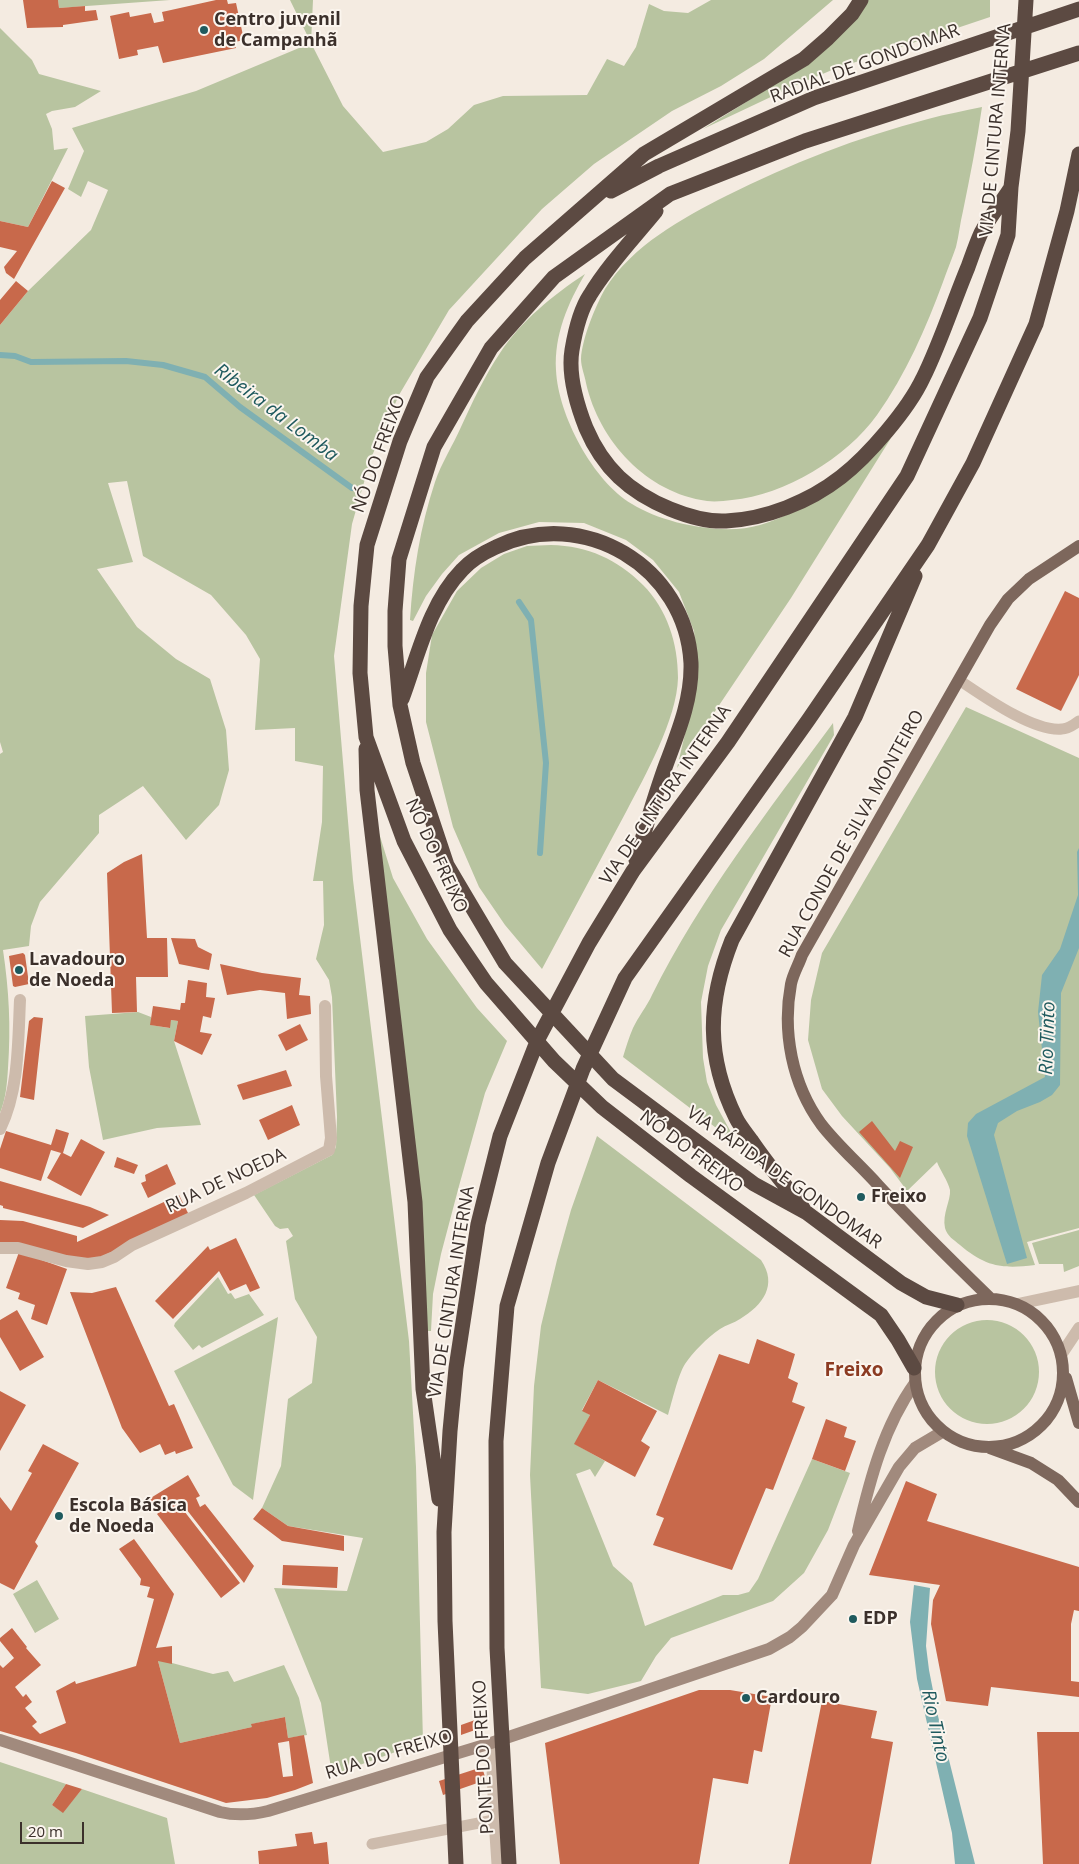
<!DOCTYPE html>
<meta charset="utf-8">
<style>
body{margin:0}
#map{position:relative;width:1079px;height:1864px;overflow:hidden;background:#f4ebe1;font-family:"Open Sans",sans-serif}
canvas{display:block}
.scale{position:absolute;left:20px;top:1822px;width:64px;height:22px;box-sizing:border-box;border:2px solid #3b302b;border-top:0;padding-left:6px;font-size:15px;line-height:18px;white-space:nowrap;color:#3b302b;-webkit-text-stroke:4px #fbf5ee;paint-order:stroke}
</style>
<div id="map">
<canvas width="1079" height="1864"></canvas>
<div class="scale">20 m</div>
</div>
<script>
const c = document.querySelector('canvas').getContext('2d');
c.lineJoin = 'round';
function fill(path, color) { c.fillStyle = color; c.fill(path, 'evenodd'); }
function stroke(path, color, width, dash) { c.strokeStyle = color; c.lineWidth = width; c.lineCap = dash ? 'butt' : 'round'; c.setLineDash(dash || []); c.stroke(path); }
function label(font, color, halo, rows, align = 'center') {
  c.font = font + ' "Open Sans",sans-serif'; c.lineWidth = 4; c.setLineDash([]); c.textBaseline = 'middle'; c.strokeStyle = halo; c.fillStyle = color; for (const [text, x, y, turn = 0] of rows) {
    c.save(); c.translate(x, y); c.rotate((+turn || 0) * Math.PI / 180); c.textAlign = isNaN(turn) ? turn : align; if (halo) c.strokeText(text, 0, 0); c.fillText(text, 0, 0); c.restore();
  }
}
const green = new Path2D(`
 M58,0H170L59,8Z
 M290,0H313L311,43L343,106L383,152L426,142L448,129L474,105L503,96L587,95L607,59L624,66L636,47L649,4L664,11L688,13L711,0H833L764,59L721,86L672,111L594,164L542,209L449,310L399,395L371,458L352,524L334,656L353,880L409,1341L416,1467L423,1742L332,1775L321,1703L274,1588L347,1591L363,1538L288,1526L262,1508L281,1466L288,1399L312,1383L317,1337L295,1299L286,1241L293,1236L288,1228L280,1229L275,1226L254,1195L332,1155L336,1147L337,1117L332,997L329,980L316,959L324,925L323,881H313L322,822L323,766L295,761V728L255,730L260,659L246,635L211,595L143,556L127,481L108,483L133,562L97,569L137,627L176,659L210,679L226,730L229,770L219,805L186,840L143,786L99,815V833L40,902L31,926L29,946L3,950C9,991 11,1026 8,1068C7,1084 6,1098 0,1113V754L3,752L0,742V325L28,291L91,230L108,190L88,181L81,197L68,189L84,151L72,128L196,91L311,43Z
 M868,0H990V17L832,70L794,86L703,129L767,89Z
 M0,28L32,60L39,74L101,91L75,107L52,111L46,114L52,129L54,150L68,148L28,227L0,221Z
 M982,107C977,142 970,176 963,211C960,223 959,235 956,247C952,259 947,270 943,282C926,328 906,374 877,415C846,458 785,495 732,500C724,501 715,502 707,501C647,493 599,441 586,383C585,376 581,367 581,359C582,339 595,307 605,289C633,245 681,219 726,196C790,164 858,137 928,119C946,114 964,111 982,107Z
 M585,274C568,303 554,335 556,370C558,415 593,481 632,504C664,524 724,536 760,525C810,511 851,469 891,438L791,598L677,768L688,721L698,672L694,631L679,592L653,560L626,540L584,523L539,522L499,533L459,555L442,574L426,596L413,621L410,620C413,573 420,527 435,482C441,464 453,445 461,427C472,403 484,377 500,353C521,321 553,295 585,274Z
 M551,545C588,546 617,559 643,585C667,609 678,643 678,678C677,719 645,776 626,812C598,864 570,917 542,969L505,925L479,887L453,827L426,722V673L432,635L457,591L481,568L504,554L527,546Z
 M966,707L1079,758V1228L1027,1242L1035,1265C1002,1269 986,1267 960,1245C954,1240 947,1236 945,1228C942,1214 951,1200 950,1190C948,1181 940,1170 937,1162L905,1193L902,1191L905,1188L890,1168L842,1116L822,1089L808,1040L811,1000L822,953Z
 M833,723L834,735L721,930L708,966L701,1002L703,1058L707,1082L716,1105L733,1136L732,1140L623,1057C626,1047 629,1037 633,1028C638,1017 647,1006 652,995C701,897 768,811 833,723Z
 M378,830L393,878L427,939L477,1008L507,1041L485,1093L459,1186L441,1254L433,1294L431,1331H426Z
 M138,1012L151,1017V1025L169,1028L171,1020L178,1021L174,1041L201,1125L157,1128L103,1140L89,1067L85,1016Z
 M597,1136L761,1260C778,1285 763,1305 740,1319C734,1323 726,1325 720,1329C707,1338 693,1352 685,1364C678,1375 672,1402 668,1415L598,1380L582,1410L590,1415L575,1444L605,1461L595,1477L590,1469L576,1474L613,1566L632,1583L645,1626L723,1595H738L749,1592L758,1579L812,1459L850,1473L828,1530L804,1573L773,1601L671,1638L656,1656L641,1681L588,1694L541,1688L530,1475L534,1386L541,1326L557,1260L571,1210Z
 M1079,1230V1266L1064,1272L1063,1264H1039L1032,1243Z
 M218,1277L228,1294L231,1293L235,1299L249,1294L264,1315L202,1348L199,1345L193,1350L174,1326L175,1323Z
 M278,1317L253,1500L233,1485L174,1371Z
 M935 1372a52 52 0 1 1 104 0a52 52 0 1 1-104 0Z
 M37,1580L59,1619L35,1633L13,1594Z
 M161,1660L213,1674L228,1671L234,1682L284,1665L299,1698L307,1735L288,1738L285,1717L252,1724V1727L180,1743L158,1661Z
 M0,1762L66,1784L52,1805L63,1812L82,1789L167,1818L175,1864H0Z`);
const water = new Path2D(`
 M1079,848V948L1061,993L1060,1085L1052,1095L1040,1102L1017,1111L998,1123L994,1135L1027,1258L1007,1264L967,1136L968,1123L976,1114L1045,1077L1038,1012L1042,975L1060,949L1078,895L1077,852Z
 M914,1585L930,1588L926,1646L929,1670L938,1716L975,1864H955L952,1833L917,1679L910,1622Z`);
const stream = new Path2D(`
 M0,355L15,356L31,362L126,361L163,365L205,377L240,407L352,488
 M519,602L531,620L546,763L540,853`);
const building = new Path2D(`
 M23,0H58L59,8L85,6V11L96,10L98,20L63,25V27L27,28Z
 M216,0H227L228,4L236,3L244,40L235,42L236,48L163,63L158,46L137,50L138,55L119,59L110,16L129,12L130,17L151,13L154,23L164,21L162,12Z
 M52,181L65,188L14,279L6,273L4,267L17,251L0,247V221L28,227Z
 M16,281L28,291L0,325V300Z
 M1065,591L1079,598V675L1061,711L1016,689Z
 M142,854L147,938H167L168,977H136L137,1012L112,1013L107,873L124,862Z
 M171,938L195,939L198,947L212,954L209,970L179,964Z
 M23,953L25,955L29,984L15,987L13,986L9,956Z
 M220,964L262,973L301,978L299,995L310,996L311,1014L287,1019L285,993L260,990L227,995Z
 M188,980L207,983L206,997L215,998L211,1018L203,1016L200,1032L212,1034L202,1055L174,1041L178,1021L171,1020L170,1028L150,1025L153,1006L180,1010L181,1003H185Z
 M34,1017L43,1018L34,1100L20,1097L29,1021Z
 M300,1024L308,1040L286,1051L278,1035Z
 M286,1070L292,1086L243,1100L237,1085Z
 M292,1105L300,1125L268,1140L259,1120Z
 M872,1121L895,1151L900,1141L913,1147L900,1178L859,1132Z
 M56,1129L69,1133L63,1153L71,1157L81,1139L105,1152L81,1196L47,1178L61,1153L51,1150L41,1181L0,1168V1149L6,1131L51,1145Z
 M117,1157L138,1165L134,1174L114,1167Z
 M167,1164L176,1184L148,1198L141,1183L146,1181L145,1175Z
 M0,1181L90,1207L109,1215L83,1228L3,1208V1206L0,1205Z
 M179,1195L189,1215L101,1257L81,1261L0,1243V1220L23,1221L77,1236V1242Z
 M236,1238L260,1288L250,1292L246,1284L230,1291L219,1271L173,1319L155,1301L208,1246L210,1250Z
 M19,1252L67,1269L47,1325L31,1319L35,1305L18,1299L20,1293L6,1288Z
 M116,1287L169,1406L174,1404L193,1448L176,1454L175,1451L165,1455L160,1444L140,1453L122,1428L70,1292L92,1293Z
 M17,1310L44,1357L20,1371L0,1337V1320Z
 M757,1339L795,1354L788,1378L798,1383L792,1402L805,1407L773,1490L766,1488L732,1570L653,1545L664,1518L656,1515L719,1354L749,1364Z
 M598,1380L657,1411L641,1441L650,1447L635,1477L574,1444L590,1415L582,1411Z
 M0,1391L26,1405L0,1451Z
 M826,1419L847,1427L844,1437L856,1441L845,1471L812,1459Z
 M43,1444L79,1463L35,1542L38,1546L14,1590L0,1583V1497L11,1511L32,1473L28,1471Z
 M188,1475L200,1496L196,1498L200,1507L205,1504L254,1566L244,1583L183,1505L181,1507L240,1583L221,1598L157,1514L175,1499L157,1511L149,1499Z
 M906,1481L937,1494L927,1521L1079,1567V1611L1074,1610L1071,1624V1681L1079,1682V1697L991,1687L988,1706L946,1701L931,1624L933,1600L940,1585L869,1575Z
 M262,1508L288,1526L344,1536V1551L282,1541L253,1519Z
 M134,1539L174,1594L156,1648L172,1646V1664L158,1661L180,1743L252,1727L251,1724L285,1717L288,1738L304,1735L313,1783L295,1790L267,1798L226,1803L76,1753L0,1731V1665L3,1668L14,1658L0,1641V1638L12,1628L27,1647L26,1648L41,1665L15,1687L23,1697L26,1694L32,1702L25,1708L37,1722L32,1726L40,1734L66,1723L56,1691L75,1681L76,1684L136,1666L154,1599L147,1597L150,1587L140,1585L141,1579L119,1549ZM289,1741L293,1776L283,1777L278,1743Z
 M283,1565L338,1567L337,1588L282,1585Z
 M699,1690H730L772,1697L762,1752L754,1750L748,1784L713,1778L699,1864H560L545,1743Z
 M822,1701L877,1711L871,1738L893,1742L871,1864H789Z
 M475,1720V1730L461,1735V1725Z
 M1037,1732H1079V1864H1043Z
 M482,1767L486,1780L443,1795L439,1781Z
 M66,1784L82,1789L63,1813L52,1805Z
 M312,1832L314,1844L327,1842L329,1864H259L258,1851L297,1846L295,1834Z`);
const service = new Path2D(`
 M959,680C983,696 1033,732 1062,729C1067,729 1075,724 1079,721
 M494,1820L497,1864
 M372,1844L494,1820L491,1743`);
const minor = new Path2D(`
 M0,1129C19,1090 18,1043 20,1000
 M0,1248H18L66,1261L88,1264L102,1262L114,1257L132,1245L246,1193L329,1150L331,1138L326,1076L325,1006
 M1018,1304L1079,1291
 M1061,1355L1079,1328`);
const secondary = new Path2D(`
 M858,1531C870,1479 884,1426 915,1383
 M0,1740L220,1812C237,1816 251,1815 268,1811L491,1743L769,1649L790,1637L802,1627L832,1595L854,1545L899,1467L915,1448L942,1432`);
const primary = new Path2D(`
 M990,1298C952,1261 914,1224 878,1185C860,1165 837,1145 821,1124C792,1084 782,1032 791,984C793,974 799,964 802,955L990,625L1008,599L1029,579L1079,546
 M915 1373a74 74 0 1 1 148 0a74 74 0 1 1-148 0Z
 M1066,1378L1079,1423
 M990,1448L1031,1463L1058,1480L1079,1502`);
const motorway = new Path2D(`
 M861,0L852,14L828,38L804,59L644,154L525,258L467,321L427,377L400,441L367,545L361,606L360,673L366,737L404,841L450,930L486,983L554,1061L602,1107L691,1176L881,1315L898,1340L914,1368
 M611,191L659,166L814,98L1079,9
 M656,211C634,238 608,265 590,295C580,310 575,332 572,350C568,374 577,405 586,428C603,468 629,492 670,509C687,516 706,522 726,521C766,519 809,502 841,477C868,456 908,410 923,378C940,344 953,303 968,267C972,256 976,244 981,233C989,218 1001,203 1010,189
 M402,699C418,656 429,604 462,570C471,560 485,552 496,547C583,505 686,567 691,663C692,698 679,730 667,762C655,794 646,827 636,860
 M366,749L367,790L415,1202L423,1389L439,1499
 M803,1208C785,1185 767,1164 751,1140C746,1133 740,1126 736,1118C706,1057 707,1003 732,940L855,717L915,576
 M957,1305L926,1297L901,1283L807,1213L754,1184L613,1079L505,963L447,865L413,763L400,705L395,646V611L399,559L434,447L491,348L554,277L670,194L805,141L1079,53
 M456,1864L445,1621L444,1532L450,1431L456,1368L478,1224L500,1136L538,1039L589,943L633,871L728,742L907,476L980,318L1008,235L1011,187L1018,131L1026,0
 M509,1864L497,1648L496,1441L507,1306L548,1163L583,1069L625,978L809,719L928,545L973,463L1036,324L1067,211L1079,154`);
const markers = [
 [204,30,5,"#1f5a5e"],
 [19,970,5,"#1f5a5e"],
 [861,1197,5,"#1f5a5e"],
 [59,1516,5,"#1f5a5e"],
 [853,1619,5,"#1f5a5e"],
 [746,1698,5,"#1f5a5e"]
];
const poiNames = [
 ["Centro juvenil",214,20],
 ["de Campanhã",214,41],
 ["Lavadouro",29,960],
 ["de Noeda",29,981],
 ["Freixo",871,1197],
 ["Escola Básica",69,1506],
 ["de Noeda",69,1527],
 ["EDP",863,1619],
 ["Cardouro",756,1698]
];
const streetNames = [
 ["RADIAL DE GONDOMAR",865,64,-20],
 ["VIA DE CINTURA INTERNA",996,130,-85],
 ["NÓ DO FREIXO",379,454,-70],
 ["VIA DE CINTURA INTERNA",666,795,-55],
 ["RUA CONDE DE SILVA MONTEIRO",852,834,-61],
 ["NÓ DO FREIXO",436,856,65],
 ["NÓ DO FREIXO",691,1152,37],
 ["VIA RÁPIDA DE GONDOMAR",784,1178,35],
 ["RUA DE NOEDA",226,1181,-25],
 ["VIA DE CINTURA INTERNA",452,1292,-81],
 ["RUA DO FREIXO",389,1755,-17],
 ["PONTE DO FREIXO",484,1757,-93]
];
const waterNames = [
 ["Ribeira da Lomba",276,413,37],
 ["Rio Tinto",1048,1038,-88],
 ["Rio Tinto",935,1726,78]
];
const neighbourhoodNames = [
 ["Freixo",854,1371]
];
fill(green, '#b8c4a0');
fill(water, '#7fb0b2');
stroke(stream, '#7fb0b2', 6);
fill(building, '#c8694b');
stroke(service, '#cdbbac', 11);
stroke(minor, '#cdbbac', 12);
stroke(secondary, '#a18a7d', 12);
stroke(primary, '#7d675c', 12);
stroke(motorway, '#5c4a42', 15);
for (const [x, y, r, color] of markers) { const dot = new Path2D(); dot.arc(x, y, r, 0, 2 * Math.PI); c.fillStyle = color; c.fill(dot); stroke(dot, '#fbf5ee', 2); }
label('bold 18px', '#3b302b', '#fbf5ee', poiNames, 'left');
label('18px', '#3b302b', '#fbf5ee', streetNames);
label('italic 19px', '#1f5a5e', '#fbf5ee', waterNames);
label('bold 19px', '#8c3b22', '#fbf5ee', neighbourhoodNames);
</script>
